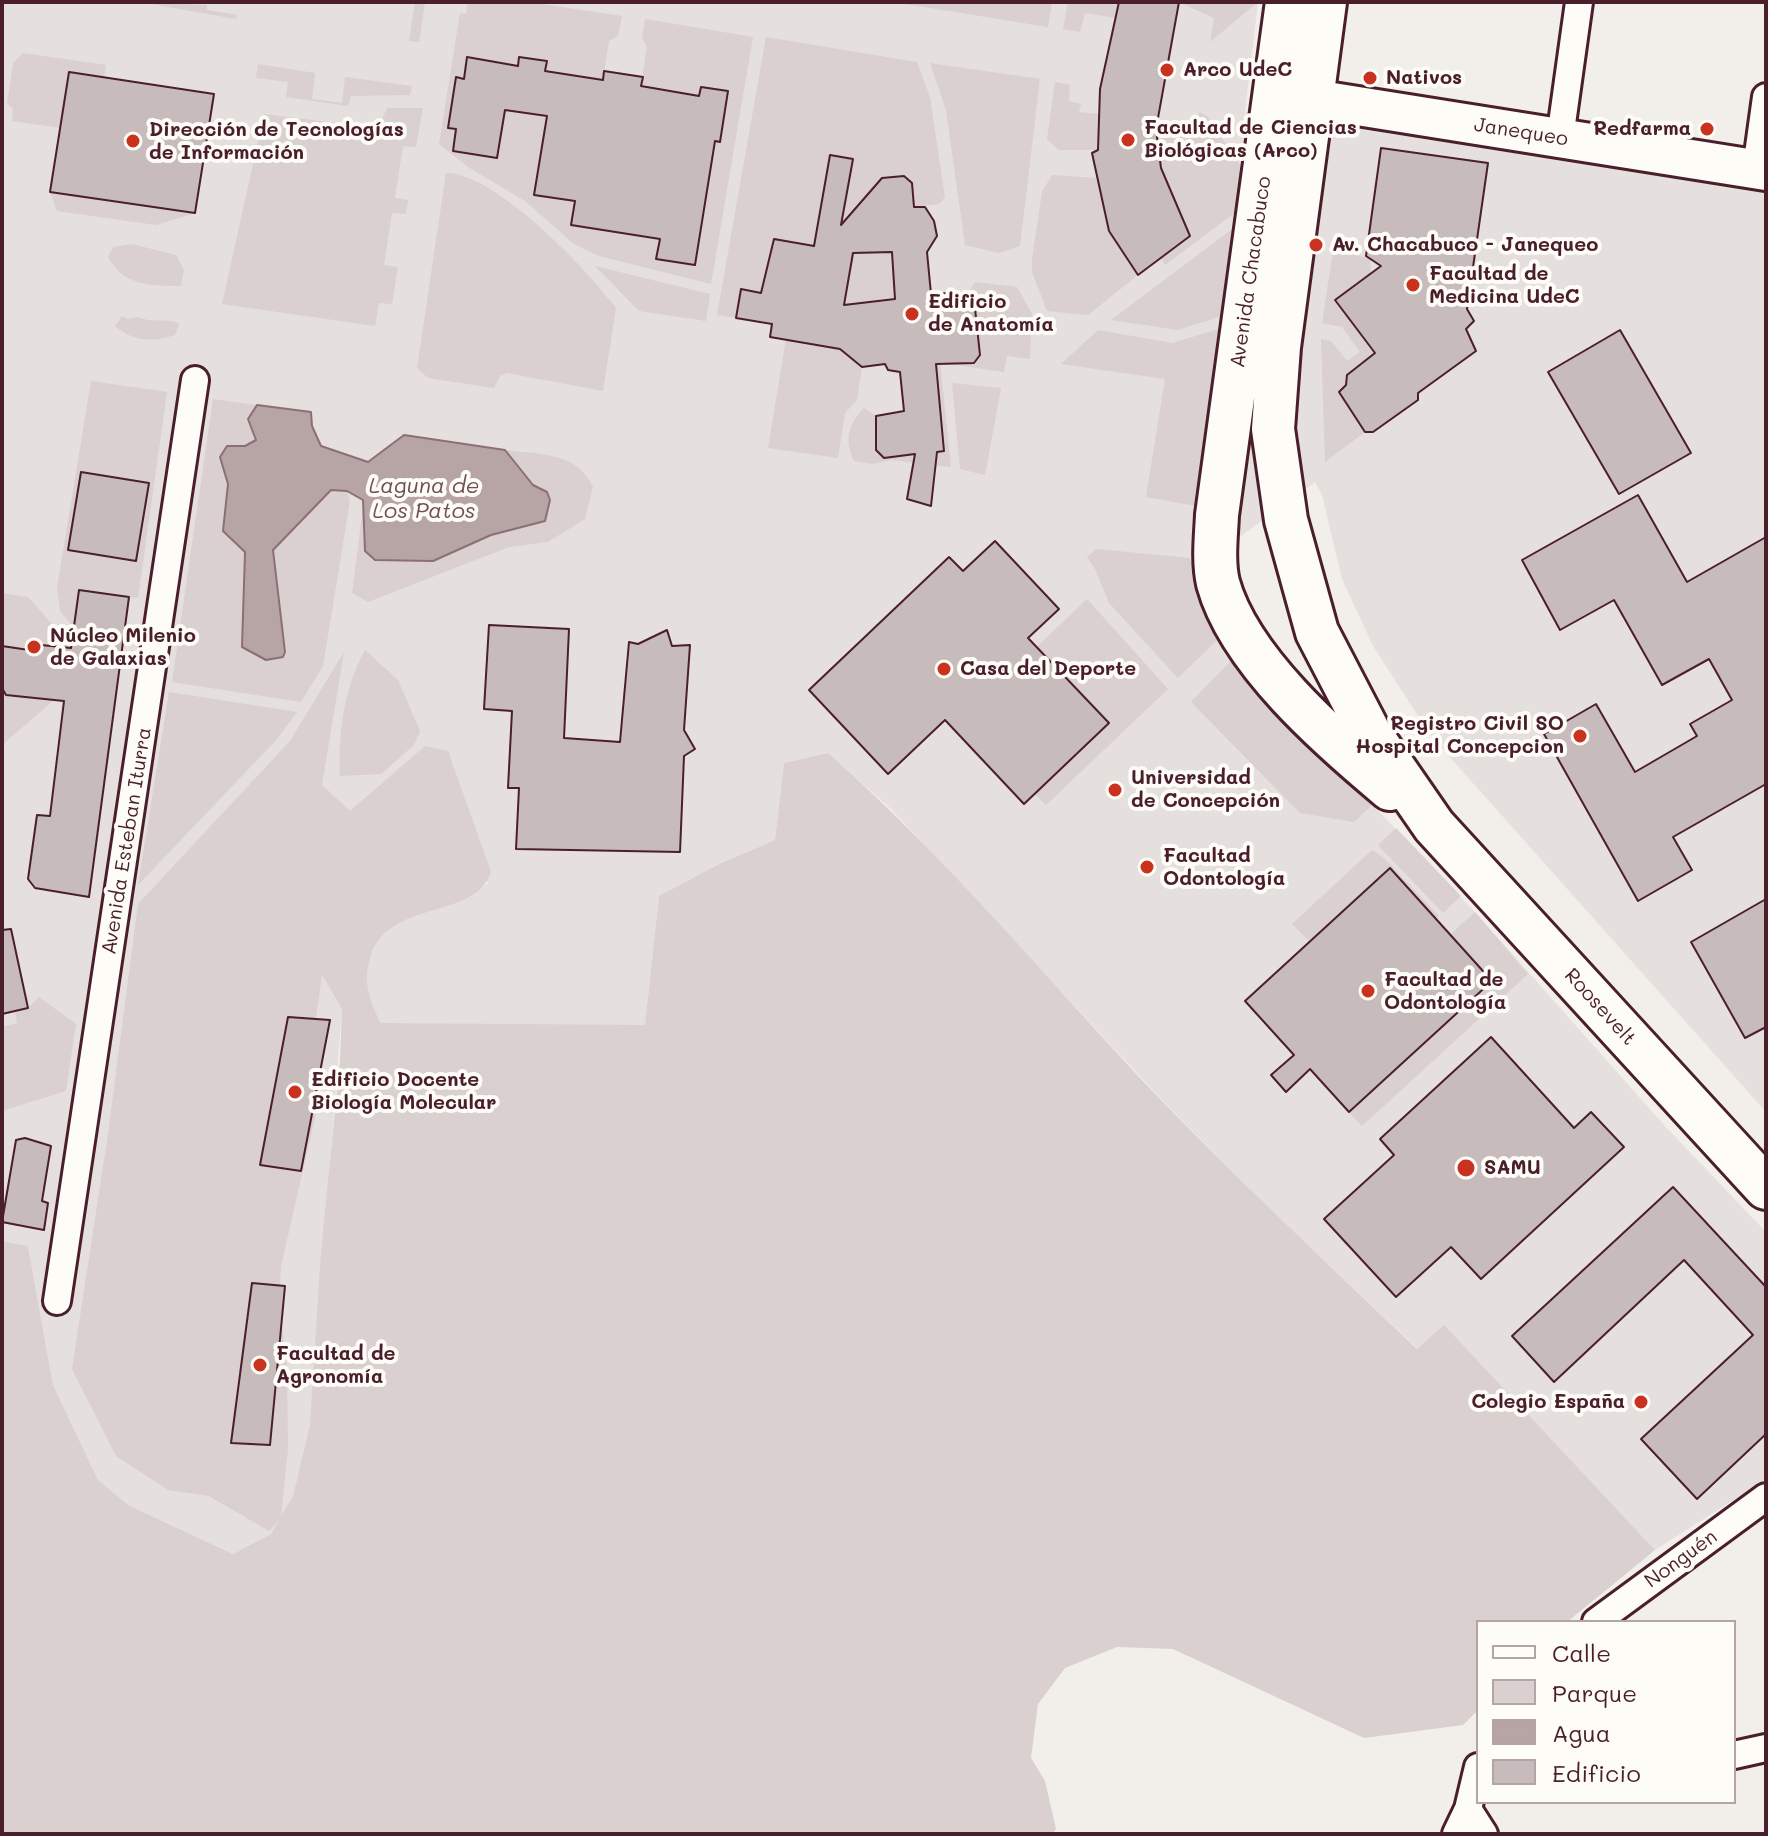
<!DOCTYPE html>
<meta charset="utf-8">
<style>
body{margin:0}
#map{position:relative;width:1768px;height:1836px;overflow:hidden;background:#f2efeb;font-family:Mali,sans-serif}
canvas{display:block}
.frame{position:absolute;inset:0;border:4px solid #4a1f2b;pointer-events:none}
.legend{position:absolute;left:1476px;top:1620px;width:260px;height:184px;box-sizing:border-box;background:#fdfcf7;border:2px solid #b5a4a5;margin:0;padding:10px 14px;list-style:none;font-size:24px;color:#4a1f2b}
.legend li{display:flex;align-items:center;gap:16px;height:40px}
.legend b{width:40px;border:2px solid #b5a4a5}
</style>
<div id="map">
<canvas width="1768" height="1836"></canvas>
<div class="frame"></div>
<ul class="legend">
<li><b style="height:10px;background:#fdfcf7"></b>Calle</li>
<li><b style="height:22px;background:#d9d0cf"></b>Parque</li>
<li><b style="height:22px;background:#b7a5a6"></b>Agua</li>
<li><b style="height:22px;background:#c8bbbb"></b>Edificio</li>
</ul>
</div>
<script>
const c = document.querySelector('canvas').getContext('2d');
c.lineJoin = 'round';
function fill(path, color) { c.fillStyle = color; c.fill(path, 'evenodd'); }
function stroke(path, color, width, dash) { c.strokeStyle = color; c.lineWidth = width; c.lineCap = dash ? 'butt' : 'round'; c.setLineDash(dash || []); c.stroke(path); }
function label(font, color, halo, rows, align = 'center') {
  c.font = font + ' Mali,sans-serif'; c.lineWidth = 8; c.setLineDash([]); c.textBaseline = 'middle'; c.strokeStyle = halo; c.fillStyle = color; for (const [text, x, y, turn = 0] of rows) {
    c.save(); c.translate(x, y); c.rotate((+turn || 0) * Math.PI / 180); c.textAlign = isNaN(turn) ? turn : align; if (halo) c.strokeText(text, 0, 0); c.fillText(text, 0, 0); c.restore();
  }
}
const built = new Path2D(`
 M2,2H1258L1245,112L1766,190V1112L1431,736L1373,646L1342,579L1322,495L1315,482L1192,572L1207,621L1233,659L1475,912L1664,1125L1766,1232V1479L1655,1550L1444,1326L1418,1349L1270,1210L1162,1100L891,809L828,753L784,763L775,840L717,865L659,896L645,1026L381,1023L365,994L368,963L377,939L395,923L474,894L488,883L426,746L392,776L313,959L342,1009L310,1424L293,1496L271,1534L233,1554L128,1505L98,1480L53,1385L28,1246L2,1241Z`);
const green = new Path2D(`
 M140,2L207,5V10L237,15L236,19Z
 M415,2H425L419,42L409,41Z
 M468,2H528L622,16L618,36L609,41L603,80L545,71L546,61L520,57L518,66L467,58L464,79L456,78L448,127L456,129L453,151L496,158L505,110L547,116L534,195L572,201L660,239L656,259L695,265L712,157L716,142H720L728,91L701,87L699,96L641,86L647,47L642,38L645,19L753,37L711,284L599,256L574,244L525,201L468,167L439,144L460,13L466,14Z
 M893,2H1052L1048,27Z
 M1068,2H1120L1115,18L1085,13L1080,32L1063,29Z
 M1258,2L1210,42L1214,18L1181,3Z
 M766,37L917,62L930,97L945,197L939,204L914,207L912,183L904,176L882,178L876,184L871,252H892L895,299L857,304L862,367L857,400L845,413L838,458L768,448L786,339L847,289L854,249L838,246L852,159L830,155L804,300L741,289L736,318L717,315Z
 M23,53L106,65L104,77L69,72L61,128L12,121L13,109L7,103L13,63Z
 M930,63L1040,79L1020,246L999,253L965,245L946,110Z
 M258,64L315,73L312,99L342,103L345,77L412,86L410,95L351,96L348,106L286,97L288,82L256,78Z
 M1055,82L1070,85L1069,101L1081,104L1079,112L1099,114L1098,150H1059L1047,139Z
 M387,108H423L416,147L403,146L395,198L408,200L406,214L392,213L384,265L398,267L392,304L379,303L375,326L222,304L264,114L378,128Z
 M1199,112L1208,117L1243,170L1237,211L1165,265L1161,258L1190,236L1161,168L1156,129L1197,128Z
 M446,173C495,173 586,268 616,308L603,391L507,373L500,376L494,388L428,378L417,368Z
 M1052,175L1096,178L1098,186L1113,185L1117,210L1104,215L1109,231L1138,275L1088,315L1047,311L1032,272V259L1042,192Z
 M50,192L195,213L156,225L57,211Z
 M1235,227L1222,316L1178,330L1111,320Z
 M132,244L176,255L184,270L181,286C152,286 123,286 108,257L113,247Z
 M1333,251L1370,258L1371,273L1337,302L1375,353L1347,375L1346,385L1339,392L1365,432L1325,462L1321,339L1331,341L1347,361L1360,352L1342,327L1322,323Z
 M595,266L710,294L706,321L639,311Z
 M975,282L1017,287L1032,314L1030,359L1007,356L1004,372L951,364L974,363L969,292Z
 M122,316L127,319L139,317C152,324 166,317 179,324L175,335C154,342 133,342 115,326Z
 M1219,329L1196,506L1146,497L1165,379L1061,364L1098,330L1172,343Z
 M940,361L951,467L891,460L873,464L854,461C844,439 848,425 864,408L876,416V450L884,458L944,451L936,362Z
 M91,381L167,392L138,598L79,590L74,628L60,611L57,588Z
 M952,383L1001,388L985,475L960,469Z
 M213,399L257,405L248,419L256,440L245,446H227L220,457L228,484L223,531L245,551L243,580L285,652L273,550L331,490L347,491L350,501L323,666L301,702L172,682Z
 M505,450C540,455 576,451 593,487L585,519L548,542L509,547L368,602L352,593L364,500L365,518L417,559L433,561L491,535L545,521L550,500L533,486Z
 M1096,549L1190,558L1207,621L1218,639L1178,678L1109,603L1095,569L1087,557Z
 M2,593L28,597L71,645L70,657L50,646L31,644L29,649L2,646Z
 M1087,599L1168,689L1046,805L1035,794L1108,724L1037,647Z
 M365,650L398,680L420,731L414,745L381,774L340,776C338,732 344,689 365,650Z
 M344,652L322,785L350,811L425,746L448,751L491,872C477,919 392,900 372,952C362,980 368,998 381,1023L645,1025L659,896L717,865L775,840L784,763L828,753C948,859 1050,983 1160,1099C1243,1185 1331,1267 1417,1349L1444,1325L1655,1550L1567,1622H1478V1710L1463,1725L1364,1738L1173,1649L1117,1647L1065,1668L1038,1704L1031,1758L1045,1781L1056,1829L1052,1834H2V1241L28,1246L53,1385L98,1480L128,1505L233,1554L271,1534L279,1520L269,1531L209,1496L168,1490L116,1456L72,1369L108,1134L138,904L290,741ZM322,975L342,1009L340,1060L321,1252L310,1424L293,1496L281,1516L288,1450L287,1366L279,1304L281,1266L316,1113L315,1025Z
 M1233,659L1373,804L1354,822L1300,813L1191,702Z
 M2,688L6,695L54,700L2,745Z
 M169,692L297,712L277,739L138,885Z
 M1396,828L1461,896L1443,913L1378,845Z
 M1372,850L1384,858L1439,916L1436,919L1390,868L1309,941L1292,924Z
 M1475,912L1528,974L1362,1126L1349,1112L1492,981L1450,935Z
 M39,997L76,1024L66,1091L2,1111V1027L17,1023L15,1011L28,1008Z`);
const water = new Path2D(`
 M257,405L311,412L312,426L321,446L368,462L404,435L505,450L533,485L547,492L550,500L545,521L491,535L433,561L375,560L365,551L363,500L347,491L331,490L273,550L285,652L283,657L266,660L242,647L245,552L223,531L228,484L220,457L227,446H245L256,440L248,419Z`);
const building = new Path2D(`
 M1119,2H1179L1156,129L1161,168L1190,236L1138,275L1109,231L1092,153L1098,150L1100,89Z
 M467,57L518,66L519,57L547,61L545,71L603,80L604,71L643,77L641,86L699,96L701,87L728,91L720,142L715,141L695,265L656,259L660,239L571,225L575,201L534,195L547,116L505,110L497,158L453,151L456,129L448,128L456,77L464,79Z
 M69,72L214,94L195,213L50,192Z
 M1381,148L1488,163L1467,309L1474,321L1466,329L1476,351L1418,393V400L1373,432H1365L1339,392L1346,385L1347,375L1375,353L1335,300L1381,266L1366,256Z
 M830,155L853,159L841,225L882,178L904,176L912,183L914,207H925L934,221L937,236L927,252L931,294L969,292L974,299L980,355L974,363L936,364L944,451L937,452L931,506L907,499L915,454L884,458L876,450V416L904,411L900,372L888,370L885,364L862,367L840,349L770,337L772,324L736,318L741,289L761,293L774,239L814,246ZM892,252L895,299L844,305L853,253Z
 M1620,330L1691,453L1619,494L1548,372Z
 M81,472L149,483L136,561L68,550Z
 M1638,495L1687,582L1766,537V784L1673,837L1692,870L1638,901L1544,734L1596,704L1635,772L1697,736L1690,724L1732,700L1709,659L1662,685L1614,600L1560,630L1522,560Z
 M995,541L1059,609L1028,638L1109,723L1024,804L945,720L888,774L809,690L949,557L963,571Z
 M79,590L129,597L89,897L35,888L28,879L37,815L50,816L64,701L6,695L2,688V646L29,650L31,644L71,648Z
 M489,625L569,629L564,738L620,742L629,642L638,644L667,630L672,646L690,645L684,730L695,749L684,756L680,852L516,849L519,788H508L512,711L484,709Z
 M1390,868L1492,981L1349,1112L1310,1069L1286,1092L1271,1075L1294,1055L1245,1001Z
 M1766,899V1027L1745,1038L1691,942Z
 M11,929L28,1008L2,1014V930Z
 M288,1017L330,1020L301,1171L260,1165Z
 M1491,1037L1574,1128L1591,1112L1624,1147L1481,1279L1451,1247L1396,1297L1324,1219L1394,1155L1380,1139Z
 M25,1138L51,1146L42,1201L48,1203L44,1230L2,1222L16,1140Z
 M1673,1187L1766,1287V1434L1697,1499L1641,1439L1753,1335L1684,1260L1554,1382L1512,1336Z
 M252,1283L285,1286L270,1445L231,1443Z`);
const street = new Path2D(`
 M1560,138L1579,2
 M1756,169L1766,97
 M57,1301L195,380
 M1596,1622L1766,1497
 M1734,1755L1766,1748
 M1468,1809L1484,1834
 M1456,1834L1468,1809L1478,1767`);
const secondary = new Path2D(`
 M1282,94L1766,171`);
const primary = new Path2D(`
 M1287,2L1217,515C1216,537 1213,561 1218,583C1239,660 1330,739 1390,789
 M1325,2L1279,347L1273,429L1286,520L1317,632L1369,732L1434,826L1766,1188`);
const markers = [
 [1167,70,8,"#c8321e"],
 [1370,78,8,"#c8321e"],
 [1707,129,8,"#c8321e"],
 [1128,140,8,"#c8321e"],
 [133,141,8,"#c8321e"],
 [1316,245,8,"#c8321e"],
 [1413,285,8,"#c8321e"],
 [912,314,8,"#c8321e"],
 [34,647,8,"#c8321e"],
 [944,669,8,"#c8321e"],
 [1580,736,8,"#c8321e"],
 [1115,790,8,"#c8321e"],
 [1147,867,8,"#c8321e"],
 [1368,991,8,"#c8321e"],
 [295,1092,8,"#c8321e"],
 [1466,1168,10,"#c8321e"],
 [260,1365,8,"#c8321e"],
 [1641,1402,8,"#c8321e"]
];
const poiNames = [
 ["Arco UdeC",1183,70],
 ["Nativos",1386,78],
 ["Facultad de Ciencias",1144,128],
 ["Biológicas (Arco)",1144,151],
 ["Redfarma",1691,129,"right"],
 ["Dirección de Tecnologías",149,130],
 ["de Información",149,153],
 ["Av. Chacabuco - Janequeo",1332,245],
 ["Facultad de",1429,274],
 ["Medicina UdeC",1429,297],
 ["Edificio",928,302],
 ["de Anatomía",928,325],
 ["Núcleo Milenio",50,636],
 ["de Galaxias",50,659],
 ["Casa del Deporte",960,669],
 ["Registro Civil SO",1564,724,"right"],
 ["Hospital Concepcion",1564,747,"right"],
 ["Universidad",1131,778],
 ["de Concepción",1131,801],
 ["Facultad",1163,856],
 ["Odontología",1163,879],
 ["Facultad de",1384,980],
 ["Odontología",1384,1003],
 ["Edificio Docente",311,1080],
 ["Biología Molecular",311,1103],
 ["SAMU",1484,1168],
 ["Facultad de",276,1354],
 ["Agronomía",276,1377],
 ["Colegio España",1625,1402,"right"]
];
const streetNames = [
 ["Janequeo",1521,132,9],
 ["Avenida Chacabuco",1251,272,-82],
 ["Avenida Esteban Iturra",127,841,-81],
 ["Roosevelt",1600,1007,48],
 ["Nonguén",1681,1559,-36]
];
const waterNames = [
 ["Laguna de",424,486],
 ["Los Patos",424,511]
];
fill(built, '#e5dfdd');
fill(green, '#d9d0cf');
fill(water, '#b7a5a6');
stroke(water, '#8b6f75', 2);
fill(building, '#c8bbbb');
stroke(building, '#4a1f2b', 2);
stroke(street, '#4a1f2b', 32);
stroke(secondary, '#4a1f2b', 44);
stroke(primary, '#4a1f2b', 48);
stroke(street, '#fdfcf7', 26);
stroke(secondary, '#fdfcf7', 38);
stroke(primary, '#fdfcf7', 42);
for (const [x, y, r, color] of markers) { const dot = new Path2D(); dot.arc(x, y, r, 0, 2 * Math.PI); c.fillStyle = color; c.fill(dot); stroke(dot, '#fdfcf7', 3); }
label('bold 20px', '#4a1f2b', '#fdfcf7', poiNames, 'left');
label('20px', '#4a1f2b', '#fdfcf7', streetNames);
label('italic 22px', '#704e56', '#fdfcf7', waterNames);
</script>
